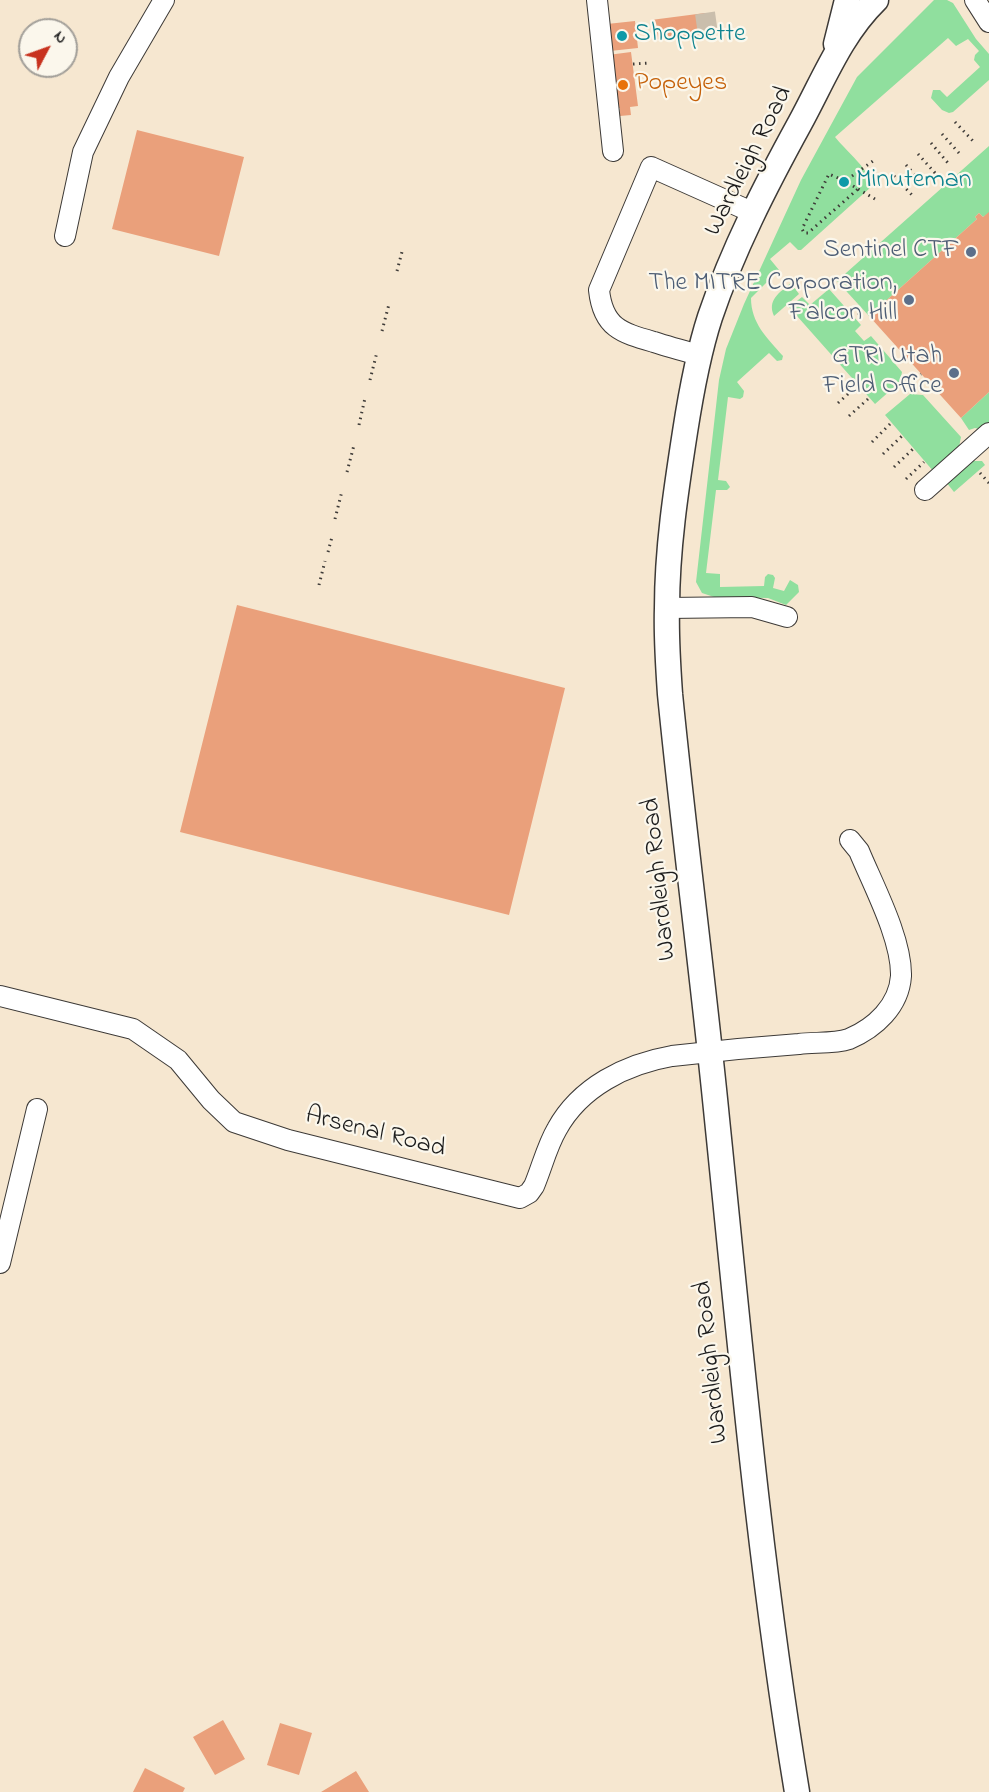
<!DOCTYPE html>
<style>
body{margin:0}
#map{position:relative;width:989px;height:1792px;overflow:hidden;background:#f6e7d0;font-family:"Indie Flower",sans-serif}
canvas{display:block}
.north{position:absolute;left:18px;top:18px;width:60px;height:60px;box-sizing:border-box;background:#fbf7ec;border:2px solid #a29f99;border-radius:50%;rotate:49deg;font-size:16px;font-weight:700;line-height:24px;text-align:center;color:#1c1c1c}
.north::after{content:'';display:block;margin:auto;width:21px;height:27px;background:#c8321e;clip-path:polygon(50% 0,100% 100%,50% 72%,0 100%)}
</style>
<div id="map">
<canvas width="989" height="1792"></canvas>
<div class="north">N</div>
</div>
<script>
const c = document.querySelector('canvas').getContext('2d');
c.lineJoin = 'round';
function fill(path, color) { c.fillStyle = color; c.fill(path, 'evenodd'); }
function stroke(path, color, width, dash) { c.strokeStyle = color; c.lineWidth = width; c.lineCap = dash ? 'butt' : 'round'; c.setLineDash(dash || []); c.stroke(path); }
function label(font, color, halo, rows, align = 'center') {
  c.font = font + ' "Indie Flower",sans-serif'; c.lineWidth = 4.5; c.setLineDash([]); c.textBaseline = 'middle'; c.strokeStyle = halo; c.fillStyle = color; for (const [text, x, y, turn = 0] of rows) {
    c.save(); c.translate(x, y); c.rotate((+turn || 0) * Math.PI / 180); c.textAlign = isNaN(turn) ? turn : align; if (halo) c.strokeText(text, 0, 0); c.fillText(text, 0, 0); c.restore();
  }
}
const green = new Path2D(`
 M934,0H947L953,3L976,39L989,54V80L953,112L949,113L942,110L931,98L933,90H940L947,97L980,67L974,60L975,55L979,51L968,39L956,46L948,38L835,137C844,149 873,172 871,187L801,250H798L790,242L770,259L779,270L751,298C751,323 767,338 783,356L782,360L777,361L769,353L737,382L744,391L743,397L740,399L728,397L718,480L726,481L730,487L727,490H716L706,573L720,574V587L764,586L765,577L768,574L773,575L775,578L773,588L784,591L790,580L798,585L799,592L786,605L768,598L714,597L702,593L696,582L719,380L726,349L744,304L801,180L857,77Z
 M989,146V213L983,217L979,213L975,217L977,219L869,316L837,281Z
 M791,283L799,294L774,316C767,300 779,293 791,283Z
 M829,289L861,325L855,331L864,341L871,336L902,372L900,382L875,404L789,307L802,297L810,305Z
 M989,392V424L983,430L975,428L969,430L961,418Z
 M910,394L923,395L961,437L959,447L934,472L885,415Z
 M969,461H982L985,465L954,492L946,482Z`);
const building = new Path2D(`
 M705,13L708,34L653,40L651,20Z
 M635,21L638,48L610,51L607,24Z
 M631,52L638,106L630,107L631,115L620,116V108L614,109L608,55Z
 M137,130L244,157L219,256L112,229Z
 M989,212V392L961,418L869,316L977,219L975,217L979,213L983,217Z
 M237,605L565,688L509,915L180,832Z
 M223,1720L245,1759L215,1775L193,1737Z
 M280,1723L312,1733L299,1775L267,1765Z
 M145,1768L185,1788L183,1792H133Z
 M356,1771L369,1792H321Z`);
const minorTunnel = new Path2D(`
 M705,13L708,34`);
const path = new Path2D(`
 M633,64L649,63
 M955,122L973,141
 M942,134L959,153
 M931,143L948,163
 M918,154L936,174
 M906,165L924,185
 M852,176L873,161
 M894,176L912,195
 M838,178L829,174L802,229L804,233H808L858,189
 M853,186L875,199
 M397,271L403,248
 M858,313L861,316
 M382,331L389,304
 M916,378L921,374
 M370,380L377,352
 M838,403L857,386
 M849,416L868,399
 M359,425L365,398
 M872,442L890,424
 M883,454L902,436
 M894,467L913,449
 M347,472L354,445
 M980,473L989,483
 M906,479L924,462
 M335,519L342,491
 M328,552L332,537
 M319,585L325,561`);
const minor = new Path2D(`
 M597,0L613,151
 M975,0L989,22
 M65,236L83,152L119,77L164,0
 M699,355C684,351 669,347 654,342C622,333 603,328 599,290L651,167L754,213
 M925,490L989,433
 M667,608L752,607L787,617
 M0,996L133,1029L178,1060L211,1100L234,1122L288,1140L520,1198L529,1193L534,1186C542,1167 547,1146 557,1129C580,1087 626,1064 672,1056C714,1051 756,1047 799,1044C814,1042 834,1044 849,1039C875,1028 899,1006 901,976C902,939 873,885 859,851L850,840
 M0,1263L37,1109`);
const major = new Path2D(`
 M836,44L847,0
 M797,1792C760,1569 740,1344 717,1119C703,977 684,836 670,694C668,665 666,637 667,608C667,549 676,490 685,432C691,393 698,354 710,317C733,249 766,185 800,123C823,81 841,34 876,0`);
const markers = [
 [622,36,6,"#0f9aa8"],
 [623,85,6,"#e8710a"],
 [844,182,6,"#0f9aa8"],
 [971,252,6,"#5c6f8a"],
 [909,300,6,"#5c6f8a"],
 [954,373,6,"#5c6f8a"]
];
const cultureNames = [
 ["Shoppette",634,36],
 ["Minuteman",856,182]
];
const foodNames = [
 ["Popeyes",635,85]
];
const streetNames = [
 ["Wardleigh Road",750,162,-63],
 ["Wardleigh Road",661,879,-96],
 ["Arsenal Road",375,1134,14],
 ["Wardleigh Road",713,1362,-96]
];
const serviceNames = [
 ["Sentinel CTF",959,252],
 ["The MITRE Corporation,",897,285],
 ["Falcon Hill",897,315],
 ["GTRI Utah",942,358],
 ["Field Office",942,388]
];
fill(green, '#90df9e');
fill(building, '#eaa07b');
stroke(minorTunnel, '#cabeac', 20, [20, 10]);
stroke(minor, '#3d3a37', 22);
stroke(major, '#3d3a37', 27);
stroke(path, '#3d3a37', 3, [1.5, 4.5]);
stroke(minor, '#fff', 20);
stroke(major, '#fff', 24);
for (const [x, y, r, color] of markers) { const dot = new Path2D(); dot.arc(x, y, r, 0, 2 * Math.PI); c.fillStyle = color; c.fill(dot); stroke(dot, '#fbf7ec', 2); }
label('26px', '#0d838f', '#fbf7ec', cultureNames, 'left');
label('26px', '#c56008', '#fbf7ec', foodNames, 'left');
label('26px', '#1c1c1c', '#fbf7ec', streetNames);
label('26px', '#4e5e75', '#fbf7ec', serviceNames, 'right');
</script>
